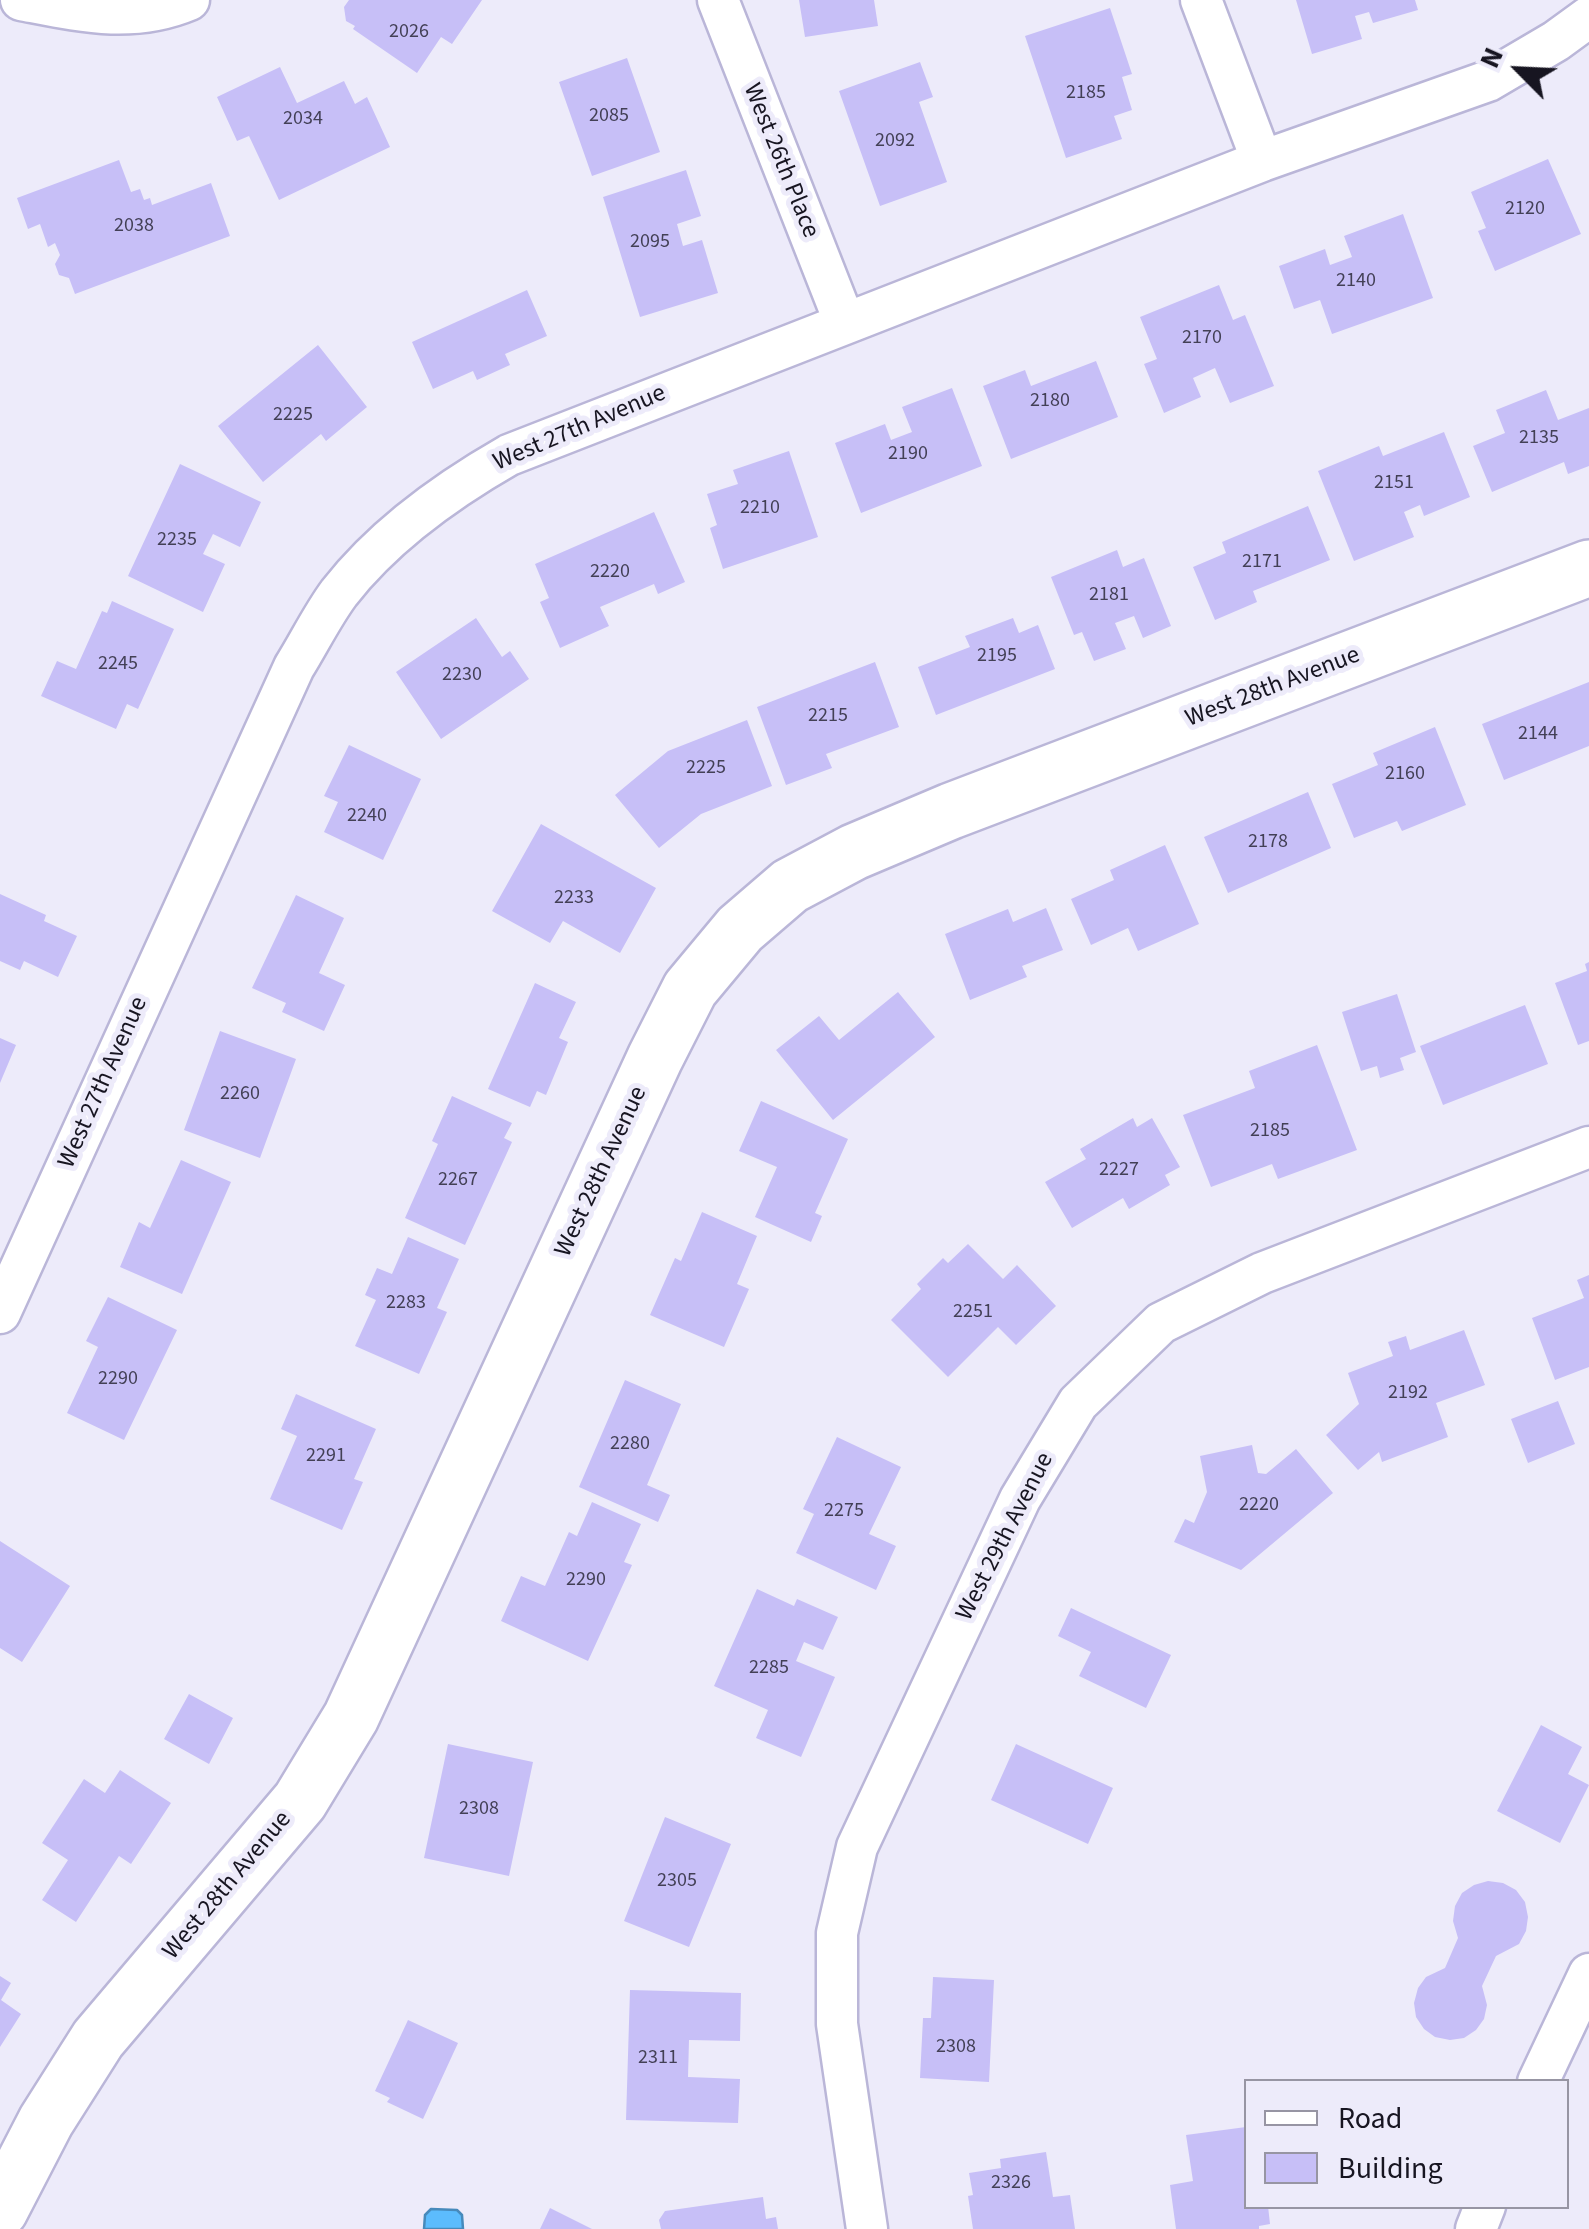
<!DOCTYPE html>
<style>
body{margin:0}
#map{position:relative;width:1589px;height:2229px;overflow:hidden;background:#edebfa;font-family:"Source Sans 3",sans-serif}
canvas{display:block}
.legend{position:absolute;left:1244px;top:2079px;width:325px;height:130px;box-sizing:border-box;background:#edebfa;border:2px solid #9795a3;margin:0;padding:12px 18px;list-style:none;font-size:30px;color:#171521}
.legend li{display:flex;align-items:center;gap:20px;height:50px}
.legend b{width:50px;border:2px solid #9795a3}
.north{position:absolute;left:1469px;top:20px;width:100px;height:100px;-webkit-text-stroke:8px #edebfa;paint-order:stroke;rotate:294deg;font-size:28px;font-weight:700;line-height:40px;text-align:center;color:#171521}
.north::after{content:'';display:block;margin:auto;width:35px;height:45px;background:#171521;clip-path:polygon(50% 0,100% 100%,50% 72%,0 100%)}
</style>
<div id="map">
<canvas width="1589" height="2229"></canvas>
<ul class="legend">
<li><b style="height:12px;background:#fff"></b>Road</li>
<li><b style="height:28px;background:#c7bff7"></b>Building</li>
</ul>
<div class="north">N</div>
</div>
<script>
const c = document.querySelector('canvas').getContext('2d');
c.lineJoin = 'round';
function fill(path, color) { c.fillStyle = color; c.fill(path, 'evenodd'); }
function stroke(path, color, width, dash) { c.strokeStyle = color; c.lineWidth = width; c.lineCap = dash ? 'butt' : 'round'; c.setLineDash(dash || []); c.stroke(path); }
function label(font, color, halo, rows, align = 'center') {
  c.font = font + ' "Source Sans 3",sans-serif'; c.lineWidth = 10; c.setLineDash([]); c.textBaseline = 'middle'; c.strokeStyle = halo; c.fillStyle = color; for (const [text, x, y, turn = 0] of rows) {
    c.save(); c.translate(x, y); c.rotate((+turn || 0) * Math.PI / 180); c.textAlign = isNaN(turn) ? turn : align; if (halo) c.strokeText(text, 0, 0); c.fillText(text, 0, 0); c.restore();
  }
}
const water = new Path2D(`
 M431,2209L457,2210L462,2215L463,2229H424L425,2215Z`);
const building = new Path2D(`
 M349,0H482L452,44L441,37L417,73L353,29L355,26L346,21L344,7Z
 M799,0H874L878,26L805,37Z
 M1296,0H1415L1418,10L1373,23L1369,12L1355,16L1362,39L1312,54Z
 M1110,8L1132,74L1122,77L1132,110L1114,116L1122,139L1066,158L1025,36Z
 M627,58L660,152L592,176L559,82Z
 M920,62L933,97L919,102L947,182L880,206L839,91Z
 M280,67L297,103L344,81L355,104L367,97L390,147L279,200L249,136L237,141L217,97Z
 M1548,159L1581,234L1495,271L1478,231L1486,228L1471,192Z
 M119,160L131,192L140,189L144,200L150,198L152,205L211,183L230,236L75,294L69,278L59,275L55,264L60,255L55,243L48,247L40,224L28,229L17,198Z
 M686,170L701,216L677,224L683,246L702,240L718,293L640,317L603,197Z
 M1403,214L1433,298L1332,334L1320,300L1294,309L1279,266L1325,249L1330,265L1352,257L1344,236Z
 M1219,285L1233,320L1245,315L1274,386L1230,403L1215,368L1193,378L1201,397L1164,413L1144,364L1157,359L1140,317Z
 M527,290L547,336L505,354L510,365L477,380L473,371L433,389L412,342Z
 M318,345L367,407L326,441L321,434L263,482L218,426Z
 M1096,361L1118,417L1011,459L983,386L1025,370L1031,386Z
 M952,388L982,466L861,513L835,443L885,424L891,440L912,432L902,407Z
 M1546,390L1558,420L1589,408V466L1568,474L1564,462L1492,492L1473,446L1505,433L1496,410Z
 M1444,432L1470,497L1424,516L1420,505L1404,512L1414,537L1354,561L1318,471L1379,446L1383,456Z
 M789,451L818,537L723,569L710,528L717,525L707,494L738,484L733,470Z
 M180,464L261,502L240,547L213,534L203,554L225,564L203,612L128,576Z
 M1308,506L1330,560L1253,591L1257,602L1215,620L1193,567L1226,553L1222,542Z
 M654,512L685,582L658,594L654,584L600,607L609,626L560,648L540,602L549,598L535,564Z
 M1117,550L1123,567L1144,558L1171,626L1143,638L1134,616L1115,623L1126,649L1094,661L1082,632L1074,635L1051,577Z
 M112,601L174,629L138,709L127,704L116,729L41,696L57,661L76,669L102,611L107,613Z
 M476,618L502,657L510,651L529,679L441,739L396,672Z
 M1013,618L1019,633L1038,625L1055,669L936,715L918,667L970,647L965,636Z
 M875,662L899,727L826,754L832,768L786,785L757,707Z
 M1589,682V746L1504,780L1482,724Z
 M747,720L772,786L701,814L659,848L615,795L668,751Z
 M1435,727L1466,805L1402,831L1397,821L1354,838L1332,784L1378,765L1373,753Z
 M349,745L421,779L383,860L324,832L338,802L324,796Z
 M1308,792L1331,848L1228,893L1204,837Z
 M541,824L656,888L620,953L563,921L550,943L492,911Z
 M1165,845L1199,924L1138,951L1128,928L1091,945L1071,899L1114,880L1110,870Z
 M0,894L46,915L44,921L77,936L58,977L24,961L20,970L0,961Z
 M296,895L344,918L319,973L345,985L324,1031L282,1012L286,1003L252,988Z
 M1046,908L1063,950L1022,966L1027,977L970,1000L945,934L1008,909L1013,922Z
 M1589,962V1041L1578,1045L1555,983L1587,971L1585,964Z
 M535,983L576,1002L559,1038L568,1042L546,1095L537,1091L530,1107L488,1089Z
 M898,992L935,1037L833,1120L776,1050L819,1016L839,1040Z
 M1397,994L1416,1052L1400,1058L1404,1070L1380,1078L1377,1066L1361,1071L1342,1012Z
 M1525,1005L1548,1064L1443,1105L1420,1046Z
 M220,1031L296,1059L260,1158L184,1130Z
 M0,1038L16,1045L0,1083Z
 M1317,1045L1357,1150L1278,1179L1272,1164L1211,1187L1183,1115L1255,1088L1249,1071Z
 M452,1096L512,1123L504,1138L512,1142L465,1245L405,1218L438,1144L432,1141Z
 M761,1101L848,1139L815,1213L822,1216L811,1242L755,1217L777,1167L739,1151Z
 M1133,1118L1137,1127L1152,1118L1180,1167L1165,1175L1170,1185L1129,1209L1123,1198L1072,1228L1045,1182L1086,1159L1080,1149Z
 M181,1160L231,1182L182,1294L120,1267L139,1222L150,1228Z
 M702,1212L757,1236L737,1284L749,1289L724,1347L650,1315L675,1258L681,1261Z
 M408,1237L459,1259L437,1308L447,1312L419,1374L355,1346L376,1300L365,1295L377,1268L392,1274Z
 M968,1244L1003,1279L1017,1265L1056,1306L1016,1345L998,1327L948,1377L891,1320L921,1289L917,1284L943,1258L948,1263Z
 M1589,1275V1367L1555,1380L1532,1318L1584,1298L1577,1280Z
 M108,1297L177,1330L124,1440L67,1413L98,1347L86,1341Z
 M1464,1330L1485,1385L1436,1403L1448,1437L1382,1462L1379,1452L1358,1470L1326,1435L1359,1404L1348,1373L1393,1356L1388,1342L1406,1336L1410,1350Z
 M625,1380L681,1404L647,1485L670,1495L658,1522L579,1487Z
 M296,1394L376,1429L354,1479L363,1482L342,1530L270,1499L297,1436L281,1429Z
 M1558,1401L1575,1444L1528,1463L1511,1419Z
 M837,1437L901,1467L869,1534L896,1546L876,1590L796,1553L814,1514L803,1509Z
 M1252,1445L1258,1473L1266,1474L1296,1449L1333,1493L1241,1570L1174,1542L1185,1519L1194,1523L1207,1492L1200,1456Z
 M592,1502L641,1524L624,1562L632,1565L588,1661L501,1621L521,1576L545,1586L569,1532L577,1536Z
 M0,1541L70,1586L22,1662L0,1648Z
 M757,1589L794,1606L797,1599L838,1617L823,1650L804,1642L796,1661L835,1677L801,1757L756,1738L768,1710L714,1686Z
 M1071,1608L1171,1655L1146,1708L1079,1676L1091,1652L1058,1636Z
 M189,1694L233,1718L209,1764L164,1739Z
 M1541,1725L1582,1747L1568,1774L1589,1785L1560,1843L1497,1811Z
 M448,1744L533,1762L509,1876L424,1858Z
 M1016,1744L1113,1788L1088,1844L991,1800Z
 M120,1770L171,1803L131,1864L119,1856L76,1922L42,1900L68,1860L42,1843L84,1779L105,1793Z
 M665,1817L731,1844L689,1947L624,1921Z
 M1488,1881L1503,1883L1516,1890L1525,1902L1528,1917L1526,1931L1519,1944L1496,1956L1482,1986L1487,2005L1484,2019L1476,2030L1464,2038L1450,2040L1435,2037L1424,2029L1416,2017L1414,2003L1418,1988L1426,1977L1445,1968L1458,1938L1453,1921L1455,1906L1462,1893L1474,1885Z
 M0,1976L11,1983L1,2000L21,2014L0,2047Z
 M933,1977L994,1980L989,2082L920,2078L923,2018H931Z
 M630,1990L741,1993L740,2041L689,2040L688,2077L740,2079L738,2123L626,2120Z
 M408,2020L458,2043L423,2119L387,2102L390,2098L375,2091Z
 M1246,2127V2206H1268L1270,2224L1259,2226V2229H1176L1170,2185L1193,2181L1186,2135Z
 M1046,2152L1053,2197L1070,2195L1075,2229H973L968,2196L973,2195L969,2173L1001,2168L1000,2159Z
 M763,2197L766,2219L776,2217L778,2229H661L659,2220L665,2211Z
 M550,2208L592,2229H540Z`);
const street = new Path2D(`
 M21,0C79,11 132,24 189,0
 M718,0L844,321
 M1262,161L1488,81L1556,41L1589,17
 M0,1313L294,667C309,643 322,616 339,593C384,535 446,491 509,455L1262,161L1201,0
 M1538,2082L1589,1974
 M867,2229L837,2024V1933L857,1847L1020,1499L1078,1403L1161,1323L1262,1273L1589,1147
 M1476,2229L1485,2206`);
const secondary = new Path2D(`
 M0,2210L46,2121L98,2039L300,1801L351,1717L655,1058L690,989L740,929L790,886L854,852L951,811L1589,568`);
const numberNames = [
 ["2026",409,33],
 ["2185",1086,94],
 ["2085",609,117],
 ["2034",303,120],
 ["2092",895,142],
 ["2120",1525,210],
 ["2038",134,227],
 ["2095",650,243],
 ["2140",1356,282],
 ["2170",1202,339],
 ["2180",1050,402],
 ["2225",293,416],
 ["2135",1539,439],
 ["2190",908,455],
 ["2151",1394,484],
 ["2210",760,509],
 ["2235",177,541],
 ["2171",1262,563],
 ["2220",610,573],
 ["2181",1109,596],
 ["2195",997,657],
 ["2245",118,665],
 ["2230",462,676],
 ["2215",828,717],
 ["2144",1538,735],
 ["2225",706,769],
 ["2160",1405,775],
 ["2240",367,817],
 ["2178",1268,843],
 ["2233",574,899],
 ["2260",240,1095],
 ["2185",1270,1132],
 ["2227",1119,1171],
 ["2267",458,1181],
 ["2283",406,1304],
 ["2251",973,1313],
 ["2290",118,1380],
 ["2192",1408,1394],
 ["2280",630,1445],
 ["2291",326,1457],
 ["2220",1259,1506],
 ["2275",844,1512],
 ["2290",586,1581],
 ["2285",769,1669],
 ["2308",479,1810],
 ["2305",677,1882],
 ["2308",956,2048],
 ["2311",658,2059],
 ["2326",1011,2184]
];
const streetNames = [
 ["West 26th Place",780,161,68],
 ["West 27th Avenue",580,429,-23],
 ["West 28th Avenue",1273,688,-21],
 ["West 27th Avenue",104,1083,-66],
 ["West 28th Avenue",602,1172,-65],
 ["West 29th Avenue",1006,1537,-63],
 ["West 28th Avenue",228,1886,-50]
];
fill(water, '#5cbcfd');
stroke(water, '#478abb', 2.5);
fill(building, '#c7bff7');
stroke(street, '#bab6d8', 45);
stroke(secondary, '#bab6d8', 60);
stroke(street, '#fff', 40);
stroke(secondary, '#fff', 55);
label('20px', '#434056', null, numberNames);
label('25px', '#171521', '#edebfa', streetNames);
</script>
